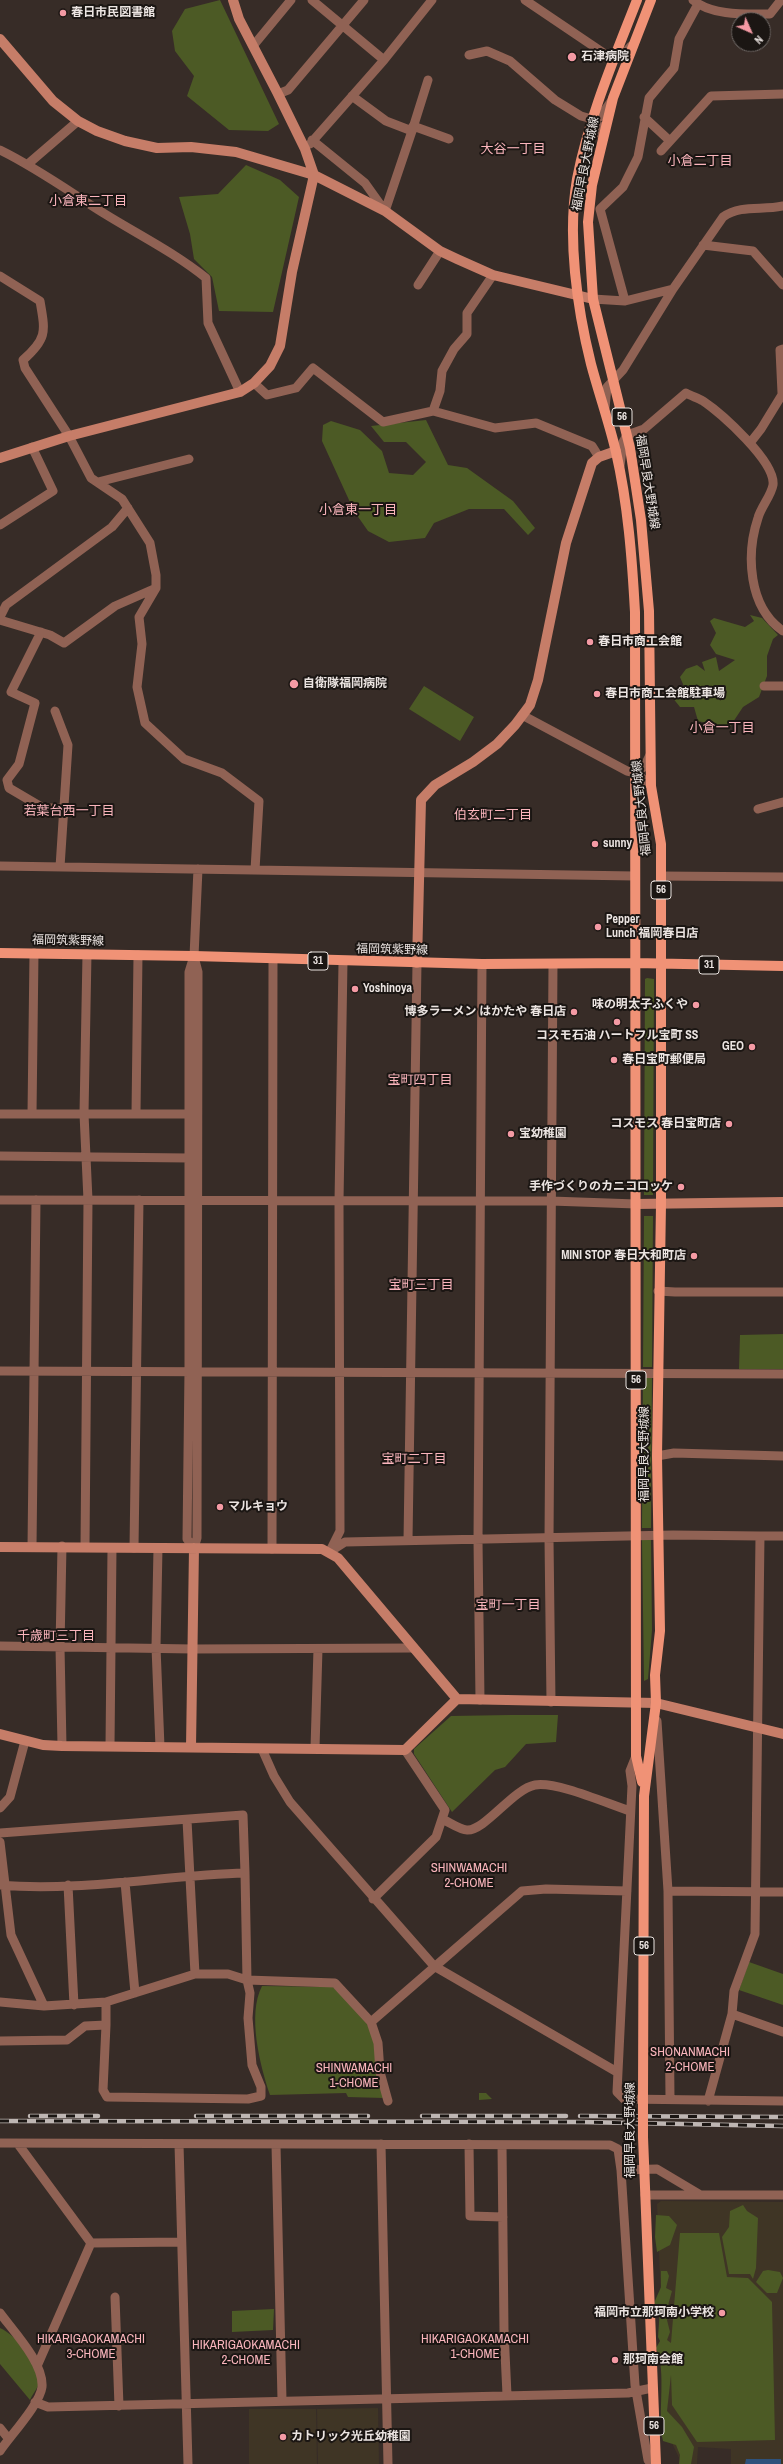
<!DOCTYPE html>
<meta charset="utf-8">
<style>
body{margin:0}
#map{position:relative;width:783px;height:2464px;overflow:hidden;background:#372c27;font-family:"Archivo Narrow",sans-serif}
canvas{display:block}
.north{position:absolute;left:731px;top:12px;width:40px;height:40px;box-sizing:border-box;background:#1b1613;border:1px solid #6e6865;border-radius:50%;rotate:135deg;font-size:11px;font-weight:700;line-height:16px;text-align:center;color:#ebe4e1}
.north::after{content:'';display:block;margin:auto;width:14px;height:18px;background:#f49aa4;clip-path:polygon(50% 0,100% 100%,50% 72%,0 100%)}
</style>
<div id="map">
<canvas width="783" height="2464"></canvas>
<div class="north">N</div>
</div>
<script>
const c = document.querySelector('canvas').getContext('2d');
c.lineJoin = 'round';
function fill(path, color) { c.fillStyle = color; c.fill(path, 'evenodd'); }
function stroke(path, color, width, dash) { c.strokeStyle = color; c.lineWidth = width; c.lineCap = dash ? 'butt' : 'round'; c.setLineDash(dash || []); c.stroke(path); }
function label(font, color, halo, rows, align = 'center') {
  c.font = font + ' "Archivo Narrow","Noto Sans JP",sans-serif'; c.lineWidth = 4; c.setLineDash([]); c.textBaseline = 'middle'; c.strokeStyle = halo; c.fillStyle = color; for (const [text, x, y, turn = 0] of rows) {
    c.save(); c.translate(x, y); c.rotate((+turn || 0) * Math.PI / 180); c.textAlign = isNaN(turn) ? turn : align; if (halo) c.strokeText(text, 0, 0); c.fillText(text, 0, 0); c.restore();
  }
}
const education = new Path2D(`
 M661,2201L783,2202V2464H731V2449L698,2447L697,2464H682L669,2437L666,2421L657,2204Z
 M378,2408L379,2464H318L317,2409Z
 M249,2409H316L317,2464H249Z`);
const green = new Path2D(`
 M220,0L279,124L268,131L229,130L187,96L194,76L175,51L172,31L185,9Z
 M246,165L280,180L299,197L273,312L219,311L212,277L194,259L190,234L179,197L218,194Z
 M426,420L448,465L467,468L513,501L535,528L528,535L504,509H469L434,523L425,538L389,542L368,531L354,511L322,441L323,425L331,421L360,430L382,451L389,473L413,475L426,462L406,442H384L371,426Z
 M750,615L762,618L778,635L773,639L767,656V676L759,697L743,707L729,728L698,721L694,707H680L668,692L685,689L680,677L686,669L697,665L705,671L702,662L716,657L719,671L735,660L716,654L710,645L716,633L710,621L714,618L745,627L754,621Z
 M424,686L474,717L460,741L409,709Z
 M647,978L654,979L653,1195H644L645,979Z
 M644,1216H653L652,1367H643Z
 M783,1334V1369H739L740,1335Z
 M643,1378H652L651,1528H642Z
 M642,1539H651L652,1630L648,1679L644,1681Z
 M510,1715H558L556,1742L526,1744L505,1767L495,1770L452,1812L414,1754V1749L451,1716Z
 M749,1962L783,1974V2005L739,1990Z
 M262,1986L333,1987L365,2019L374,2039L384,2098L348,2097L346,2093L270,2095C260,2065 247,2015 262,1986Z
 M479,2093H486L492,2099L479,2100Z
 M743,2205L747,2211L758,2218L756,2268L753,2279L750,2274H729L722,2237L729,2227L730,2211Z
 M656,2215L669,2216L677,2225L670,2245L657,2252L655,2237Z
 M680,2233H719L727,2277L748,2278L772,2302L775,2440L697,2442L672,2405L671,2375L667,2411L682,2427L694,2447L691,2464H679L680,2455L676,2445L663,2441C657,2414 667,2371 656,2348L660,2341L658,2337L660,2308L654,2303L661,2287V2271H667L669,2276L666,2288L672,2291L667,2309L670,2313L667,2320L670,2332L667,2340L671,2343Z
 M768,2270L780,2272L783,2278L777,2293H767L756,2282L763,2271Z
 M274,2309L273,2330L232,2332V2311Z
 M0,2328C16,2335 44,2367 38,2386C36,2390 32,2395 30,2400L0,2364Z`);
const water = new Path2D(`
 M746,2459H781V2464H745Z`);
const street = new Path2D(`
 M312,0L384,60
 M525,0L605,54L621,57L631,46
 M693,0C712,16 746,14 770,14L781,0
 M253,46L291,0
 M469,55L487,51L510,61L555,100L581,116L592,119L599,126L602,137
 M278,94L288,90L364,0
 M644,117L670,141
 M592,119L600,117L612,100
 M413,126L449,139
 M412,131L428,80
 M312,140L365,183L385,211L412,131L386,121L352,96
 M310,144L384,60L432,0
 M0,150C37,168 70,192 105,214C139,235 175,253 206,278L208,323L240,392
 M661,151L711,96L783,94
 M28,164L78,121
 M703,245L753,251L783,285
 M0,276L40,301C45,331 48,338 23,360L25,368L69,436L91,478L122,499L150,543L156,575V588L139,617L142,644L137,687L145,723L184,759L222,773L259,801L255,870
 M418,285L440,251
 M593,299L625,301L673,289
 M625,301L600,209L623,187L638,157L649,98L674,68L679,39L698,4
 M254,383L267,395L296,388L313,368L383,422L433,411L495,428L536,423L592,446L599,457
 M782,393L780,350L783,349
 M605,408L607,387L623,370L673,289L723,217C742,204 762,211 783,206
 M433,411L440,391L442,371L454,349L467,334V313L493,275
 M750,443L761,429L783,393
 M620,466L623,442L627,435L644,429L686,393C691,396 698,398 703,401C721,413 776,462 773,485C771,496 761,507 758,518C746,554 748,607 783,631
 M98,482L189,459
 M0,525L53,491L32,447
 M0,617L6,605L112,527L128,508
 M0,620L50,635L64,643L115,606L156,588
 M41,632L11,692L35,703L19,764L7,780L9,788L43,808H65
 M764,686H783
 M55,711L68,745L60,867
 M522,715L627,771L636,773L651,786
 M636,773L644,767L650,755
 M758,809L783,802
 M0,866L635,876
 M661,876L783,877
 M136,1113L138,955
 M0,1114H194
 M32,1114L34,953
 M0,1156L189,1158
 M0,1200L551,1201L636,1204
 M658,1291L675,1292H783
 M0,1371L783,1374
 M657,1456L674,1453L783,1456
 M408,1540L417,963
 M62,1546L60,1647L62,1746
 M85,1546L88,1200L84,1114L87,954
 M32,1547L36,1200
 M134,1548L139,1200
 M158,1548L156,1647L160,1747
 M194,1548L187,1539L189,1370V972L194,956L198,869
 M194,1548L197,1538L198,972L194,957
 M272,1549L273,959
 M330,1551L340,1531L339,1201L343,962
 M331,1551L345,1542L673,1535L760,1536
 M0,1646L193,1649L414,1648
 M480,1700L478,1540L482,964
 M551,1702L549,1539L553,964
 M657,1721L668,1891
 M110,1746L112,1548
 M315,1748L318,1649
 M262,1749L274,1776L290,1802L434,1966L617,2072
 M405,1750L445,1810L442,1819
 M636,1756L630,1771L632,1786L617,2092L624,2099L783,2101
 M0,1808L10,1797L25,1741
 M187,1820L195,1974
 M0,1833L243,1815L245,1873C166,1875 78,1892 0,1885
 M0,1842L11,1935L44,2006
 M125,1882L135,1993
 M68,1885L74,2005
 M373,1899L436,1837L442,1819C449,1822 460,1830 467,1830C485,1831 513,1789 535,1785C556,1781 608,1804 630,1811
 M0,2002L44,2006L106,2002L195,1974H228L247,1980L335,1983L371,2022L378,2043L380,2072L388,2101
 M732,2014L783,2032
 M371,2022L522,1891L546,1889L627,1891
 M106,2025L103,2090L107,2097L248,2099L261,2096V2087L252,2065L248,2018L250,1993L247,1980L245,1873
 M0,2041L67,2040L85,2026L106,2025V2002
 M670,2098L668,1891L783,1892
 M708,2101L732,2014L734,1991L755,1934L760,1536H783
 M0,2143L610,2145L618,2149L621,2170L635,2385L648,2460L651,2464
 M18,2144L91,2243L38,2364
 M179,2144L188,2464
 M381,2144L388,2464
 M469,2144L470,2216L503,2217
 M276,2145L282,2400
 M502,2145L504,2331L507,2395
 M621,2170L657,2169L699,2194
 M645,2195H783
 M91,2243L181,2242
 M115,2297L119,2406
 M0,2313C13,2331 44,2363 42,2387C40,2404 10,2436 0,2451
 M35,2402L48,2407L628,2393L652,2388
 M0,2428L8,2438`);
const secondary = new Path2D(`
 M0,39L53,101L78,121L97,131L125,141L157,148L191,147L236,152L314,175L385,211L440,251L457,259L493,275L593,299
 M0,458L69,436L240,392L254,383L270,366L280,346L292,272L314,175L305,149L278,94L239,19L233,0
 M417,963L421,800L435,785L473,762L497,744L515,725L530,705L538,680L566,543L592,463L599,457L616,451
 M636,1204L783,1202
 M0,1547L322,1549L338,1558L457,1699
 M0,1734L43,1745L62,1746L405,1750L457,1699L656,1703L783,1734
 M191,1747L194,1548`);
const primary = new Path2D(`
 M637,0C614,59 589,117 577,179C567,237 577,308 591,364C599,394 609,422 616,452C628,504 632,558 635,612L636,1756L642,1782
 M0,953L194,956L482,964L635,963L783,966
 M643,2095L644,1796L656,1703L655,1675L660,1631L657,1456L661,1204V844L651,786L649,611L641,520L630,448L593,299L588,222L592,185L613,98L651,0
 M643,2137L656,2464`);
const rail = new Path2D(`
 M30,2116H98
 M196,2116H368
 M422,2116H566
 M580,2116L783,2117
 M0,2121L581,2122L783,2126`);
const primaryBridge = new Path2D(`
 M643,2137V2095`);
const markers = [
 [63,13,4,"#f49aa4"],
 [572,57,5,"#f49aa4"],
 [590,642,4,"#f49aa4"],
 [294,684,5,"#f49aa4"],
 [597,694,4,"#f49aa4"],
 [595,844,4,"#f49aa4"],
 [598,927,4,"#f49aa4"],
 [355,989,4,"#f49aa4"],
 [696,1005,4,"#f49aa4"],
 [574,1012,4,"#f49aa4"],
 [617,1022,4,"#f49aa4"],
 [752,1047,4,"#f49aa4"],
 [614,1060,4,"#f49aa4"],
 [729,1124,4,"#f49aa4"],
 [511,1134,4,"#f49aa4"],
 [681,1187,4,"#f49aa4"],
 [694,1256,4,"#f49aa4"],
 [220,1507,4,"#f49aa4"],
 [722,2313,4,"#f49aa4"],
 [615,2360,4,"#f49aa4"],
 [283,2437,4,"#f49aa4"]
];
const shields = [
 [622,417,20],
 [661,890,20],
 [318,961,20],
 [709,965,20],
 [636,1380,20],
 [644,1946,20],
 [654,2426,20]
];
const shieldNames = [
 ["56",622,417],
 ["56",661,890],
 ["31",318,961],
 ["31",709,965],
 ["56",636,1380],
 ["56",644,1946],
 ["56",654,2426]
];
const poiNames = [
 ["春日市民図書館",71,13],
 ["石津病院",581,57],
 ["春日市商工会館",598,642],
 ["自衛隊福岡病院",303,684],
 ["春日市商工会館駐車場",605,694],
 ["sunny",603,844],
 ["Pepper",606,920],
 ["Lunch 福岡春日店",606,934],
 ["Yoshinoya",363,989],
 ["味の明太子ふくや",688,1005,"right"],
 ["博多ラーメン はかたや 春日店",566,1012,"right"],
 ["コスモ石油 ハートフル宝町 SS",617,1036,"center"],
 ["GEO",744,1047,"right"],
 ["春日宝町郵便局",622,1060],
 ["コスモス 春日宝町店",721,1124,"right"],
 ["宝幼稚園",519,1134],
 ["手作づくりのカニコロッケ",673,1187,"right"],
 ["MINI STOP 春日大和町店",686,1256,"right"],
 ["マルキョウ",228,1507],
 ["福岡市立那珂南小学校",714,2313,"right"],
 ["那珂南会館",623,2360],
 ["カトリック光丘幼稚園",291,2437]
];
const streetNames = [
 ["福岡早良大野城線",586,164,-79],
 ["福岡早良大野城線",647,482,81],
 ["福岡早良大野城線",642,808,-96],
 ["福岡筑紫野線",68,941,1],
 ["福岡筑紫野線",392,950,1],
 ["福岡早良大野城線",645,1454,-90],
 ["福岡早良大野城線",631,2130,-90]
];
const neighbourhoodNames = [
 ["大谷一丁目",513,150],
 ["小倉二丁目",700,162],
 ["小倉東二丁目",88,202],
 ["小倉東一丁目",358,511],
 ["小倉一丁目",722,729],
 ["若葉台西一丁目",69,812],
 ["伯玄町二丁目",493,816],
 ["宝町四丁目",420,1081],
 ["宝町三丁目",421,1286],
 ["宝町二丁目",414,1460],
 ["宝町一丁目",508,1606],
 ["千歳町三丁目",56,1637],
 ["SHINWAMACHI",469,1869],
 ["2-CHOME",469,1884],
 ["SHONANMACHI",690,2053],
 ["2-CHOME",690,2068],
 ["SHINWAMACHI",354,2069],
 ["1-CHOME",354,2084],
 ["HIKARIGAOKAMACHI",91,2340],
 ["3-CHOME",91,2355],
 ["HIKARIGAOKAMACHI",475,2340],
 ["1-CHOME",475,2355],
 ["HIKARIGAOKAMACHI",246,2346],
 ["2-CHOME",246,2361]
];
fill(education, '#3f3525');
fill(green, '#4c5a25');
fill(water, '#2e527c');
stroke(street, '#906254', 9);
stroke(secondary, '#c67d68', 10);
stroke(primary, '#f09276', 10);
stroke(rail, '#beb6b3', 4.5);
stroke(rail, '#1b1613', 3, [9]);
stroke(primaryBridge, '#f09276', 10);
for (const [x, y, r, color] of markers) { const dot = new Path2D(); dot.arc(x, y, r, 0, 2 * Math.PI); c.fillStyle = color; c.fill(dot); stroke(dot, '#1b1613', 1.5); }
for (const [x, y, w] of shields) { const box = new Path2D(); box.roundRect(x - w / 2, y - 9, w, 18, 3); c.fillStyle = '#1b1613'; c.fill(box); stroke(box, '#ebe4e1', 1); }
label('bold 11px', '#ebe4e1', null, shieldNames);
label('bold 12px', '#ebe4e1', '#1b1613', poiNames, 'left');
label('12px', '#ebe4e1', '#1b1613', streetNames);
label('13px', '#fab5bc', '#1b1613', neighbourhoodNames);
</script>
